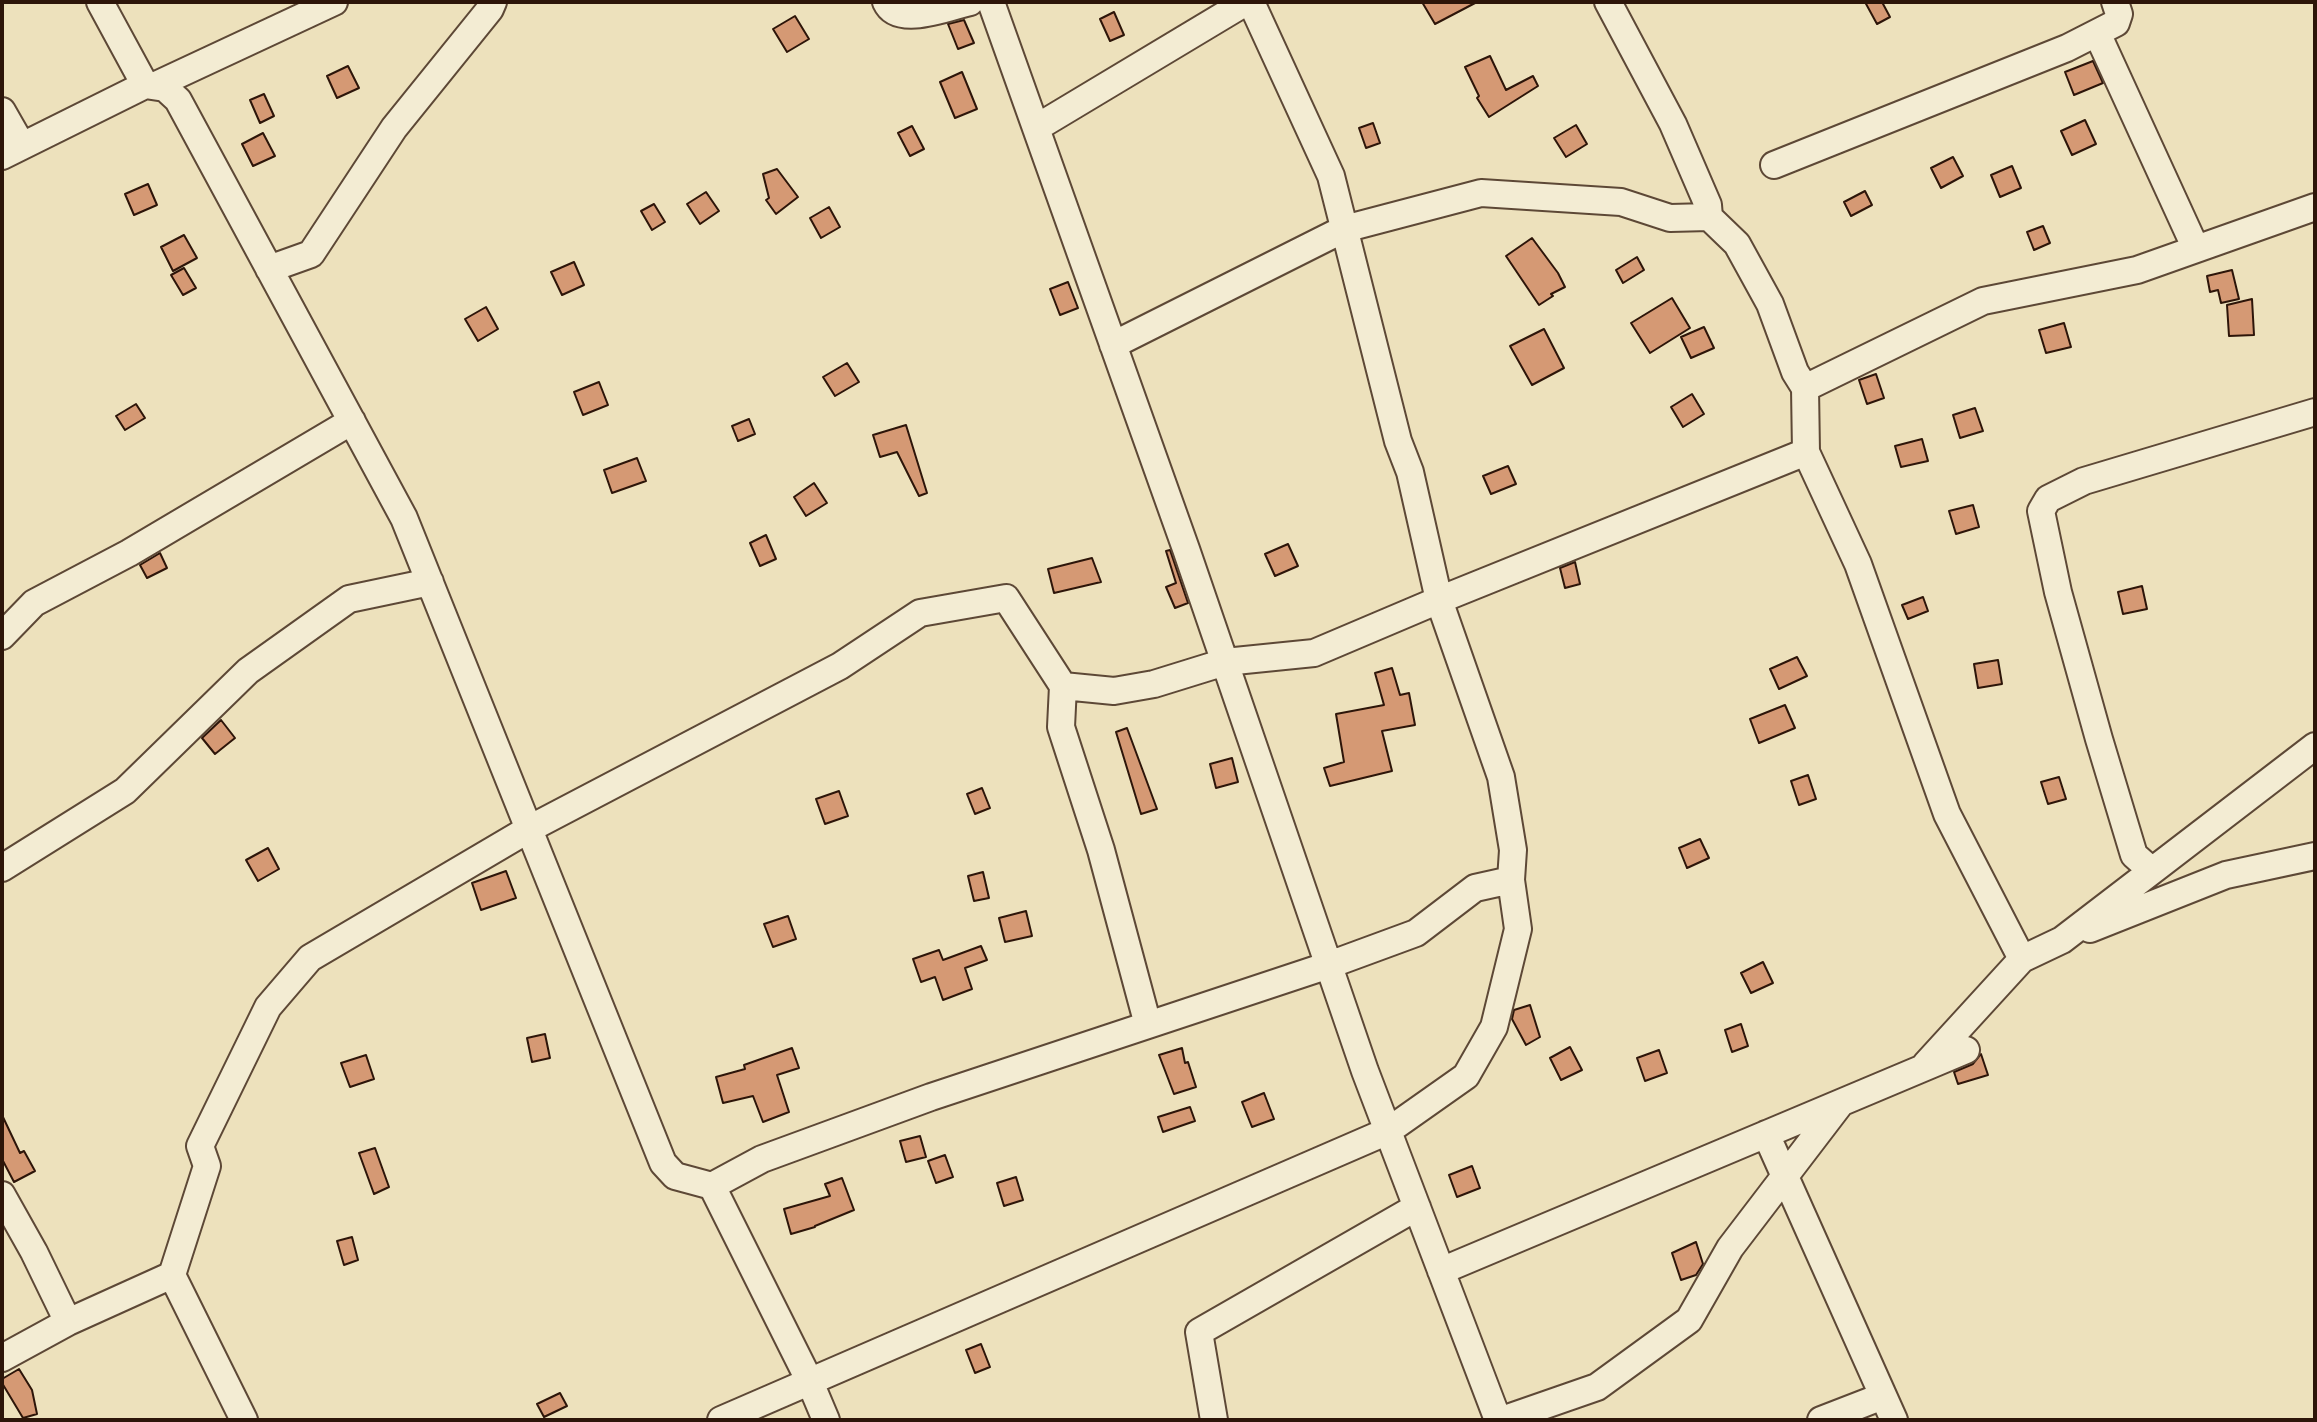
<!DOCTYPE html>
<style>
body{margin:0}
#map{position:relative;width:2317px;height:1422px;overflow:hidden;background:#ede1bc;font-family:"IM FELL Great Primer",serif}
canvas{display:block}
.frame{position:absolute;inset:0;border:4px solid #2d1509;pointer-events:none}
</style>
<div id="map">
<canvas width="2317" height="1422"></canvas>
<div class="frame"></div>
</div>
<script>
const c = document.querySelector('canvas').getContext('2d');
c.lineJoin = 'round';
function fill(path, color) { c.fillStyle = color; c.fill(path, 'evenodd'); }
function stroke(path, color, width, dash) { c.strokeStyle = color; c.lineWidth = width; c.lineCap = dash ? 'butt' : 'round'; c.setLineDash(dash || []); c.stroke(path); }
const building = new Path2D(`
 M1422,2H1477L1435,24Z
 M1865,2H1882L1890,17L1877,24Z
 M1114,12L1124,35L1110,41L1100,19Z
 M795,16L809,39L787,52L773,29Z
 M964,20L974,43L958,49L948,24Z
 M1490,56L1506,90L1533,76L1538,86L1489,117L1477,98L1479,96L1465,67Z
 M2093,61L2103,83L2074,95L2065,72Z
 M348,66L359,88L337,98L327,76Z
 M962,72L977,109L955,118L940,82Z
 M264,94L274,116L260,123L250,100Z
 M2085,120L2096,144L2072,155L2061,131Z
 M1373,123L1380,143L1366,148L1359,128Z
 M1576,125L1587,144L1566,157L1554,138Z
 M912,126L924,149L910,156L898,133Z
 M263,133L275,156L253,166L242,144Z
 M1953,157L1963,176L1941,188L1931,168Z
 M2012,166L2021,188L2000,197L1991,175Z
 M777,169L798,197L776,214L766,200L769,198L763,174Z
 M148,184L157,205L134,215L125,194Z
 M1865,191L1872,205L1851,216L1844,202Z
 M706,192L719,211L700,224L687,204Z
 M654,204L665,222L652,230L641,211Z
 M829,207L840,227L821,238L810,218Z
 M2043,226L2050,243L2034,250L2027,232Z
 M184,235L197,258L173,271L161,247Z
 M1532,238L1558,273L1565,287L1551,294L1553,296L1539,305L1506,256Z
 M1637,257L1644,270L1623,283L1616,270Z
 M574,262L584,285L562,295L551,272Z
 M184,268L196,288L183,295L171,275Z
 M2232,270L2239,299L2221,303L2218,290L2210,292L2207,276Z
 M1068,282L1078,308L1060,315L1050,289Z
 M1672,298L1690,328L1650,353L1631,323Z
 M2252,299L2254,335L2229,336L2227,305Z
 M486,307L498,329L478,341L465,319Z
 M2064,323L2071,347L2046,353L2039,330Z
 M1704,327L1714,348L1691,358L1681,337Z
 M1544,329L1564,368L1532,385L1510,346Z
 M847,363L859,382L835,396L823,377Z
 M1876,374L1884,398L1867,404L1859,380Z
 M599,382L608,405L583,415L574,392Z
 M1692,394L1704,414L1683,427L1671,407Z
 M136,404L145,418L125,430L116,416Z
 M1975,408L1983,431L1960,438L1953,415Z
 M749,419L755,434L738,441L732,426Z
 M906,425L927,493L919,496L897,452L880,457L873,435Z
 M1922,439L1928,461L1901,467L1895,446Z
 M637,458L646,481L612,493L604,470Z
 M1508,466L1516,484L1491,494L1483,476Z
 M814,483L827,503L806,516L794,497Z
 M1973,505L1979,527L1956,534L1949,511Z
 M766,535L776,559L760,566L750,543Z
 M1288,544L1298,566L1275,576L1265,554Z
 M1170,550L1188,603L1175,608L1166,587L1176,583L1166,551Z
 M160,553L167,568L147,578L140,565Z
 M1092,558L1101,582L1054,593L1048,569Z
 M1575,562L1580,584L1565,588L1560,568Z
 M2142,586L2147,609L2123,614L2118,592Z
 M1923,597L1928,611L1908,619L1902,605Z
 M1797,657L1807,676L1779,689L1770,669Z
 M1998,660L2002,684L1978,688L1974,664Z
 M1392,668L1400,695L1409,693L1415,725L1382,731L1392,771L1330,786L1324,768L1344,762L1336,714L1384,705L1375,673Z
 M1785,705L1795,728L1759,743L1750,719Z
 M221,720L235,738L215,754L202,738Z
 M1127,728L1157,809L1141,814L1116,732Z
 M1232,758L1238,782L1216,788L1210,764Z
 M1808,775L1816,799L1799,805L1791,781Z
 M2059,777L2066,799L2048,804L2041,782Z
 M982,788L990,808L975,814L967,794Z
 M839,791L848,816L825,824L816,799Z
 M1700,839L1709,858L1687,868L1679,848Z
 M268,848L279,869L258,881L246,860Z
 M506,871L516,898L481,910L472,883Z
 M983,872L989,898L974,901L968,876Z
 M1026,911L1032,936L1005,942L999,918Z
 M788,916L796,939L773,947L764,924Z
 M981,946L987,960L965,968L972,989L943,1000L935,977L921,982L913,959L939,950L943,960Z
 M1763,962L1773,983L1751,993L1741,973Z
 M1530,1005L1540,1037L1526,1045L1512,1019L1514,1010Z
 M1741,1024L1748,1046L1732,1052L1725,1030Z
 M545,1034L550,1058L532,1062L527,1038Z
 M1570,1047L1582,1070L1561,1080L1550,1058Z
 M792,1048L799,1068L777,1075L789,1112L763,1122L753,1096L723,1103L716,1077L745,1069L744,1065Z
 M1182,1048L1185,1063L1188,1062L1196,1087L1174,1094L1159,1055Z
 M1659,1050L1667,1073L1645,1081L1637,1058Z
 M1981,1054L1988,1075L1958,1084L1954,1072L1973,1064Z
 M366,1055L374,1079L350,1087L341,1063Z
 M1264,1093L1274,1119L1252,1127L1242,1102Z
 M1190,1107L1195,1121L1163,1132L1158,1117Z
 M2,1115L20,1153L24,1151L35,1171L14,1182L2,1159Z
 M920,1136L926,1157L906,1162L900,1141Z
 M375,1148L389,1187L374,1194L359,1153Z
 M945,1155L953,1177L936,1183L928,1161Z
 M1472,1166L1480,1188L1457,1197L1449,1175Z
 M1016,1177L1023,1200L1004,1206L997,1183Z
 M842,1178L854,1210L815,1226V1227L791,1234L784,1209L830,1196L825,1184Z
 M352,1237L358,1260L344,1265L337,1241Z
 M1696,1242L1703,1264L1696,1275L1681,1280L1672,1253Z
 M981,1344L990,1367L975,1373L966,1350Z
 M19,1369L32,1390L37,1414L23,1418L2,1383V1379Z
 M560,1393L567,1406L544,1417L537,1404Z`);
const minor = new Path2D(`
 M100,2L145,85
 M886,2C898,28 948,7 970,2
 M991,2L1186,549L1365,1071L1498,1420
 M1608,2L1673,124L1708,205L1709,217L1737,244L1770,304L1795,372L1805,388L1806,452L1858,564L1947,814L2022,959
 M2097,33L2196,249
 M156,85L334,2
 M2,111L22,146
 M1036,128L1246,2
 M2,156L145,85L165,88L178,100L404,518L663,1163L675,1176L712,1186L762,1159L931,1097L1329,965L1416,933L1475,888L1511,880
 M1774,165L2067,48L2116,23L2119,14L2115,2
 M269,269L311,254L394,128L490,9L493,2
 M1113,345L1344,229L1481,193L1621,202L1670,218L1709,217
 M1805,388L1983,301L2137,270L2315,207
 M2,636L34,603L129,553L352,421
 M1063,686L1114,691L1154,684L1225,662L1314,653L1439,600L1806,452
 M2,868L125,791L248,671L349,599L430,582
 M2151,870L2134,855L2099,739L2058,592L2041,511L2048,499L2084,481L2315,412
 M2090,929L2226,875L2315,856
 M1926,1064L2022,959L2062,940L2315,746
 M1766,1134L1894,1420
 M712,1186L810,1382L826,1420
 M2,1195L34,1252L68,1322
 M1441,1271L1966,1050
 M2,1358L68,1322L172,1275
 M244,1420L172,1275L207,1166L200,1146L268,1007L310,958L529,829L840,666L920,613L1006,598L1063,686L1061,727L1101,850L1148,1025
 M721,1420L1388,1131L1466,1076L1494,1027L1518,929L1511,880L1513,850L1501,777L1439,600L1410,472L1398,441L1331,176L1251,2
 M1214,1420L1199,1332L1417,1207
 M1502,1420L1597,1387L1689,1320L1730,1248L1840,1104
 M1821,1420L1883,1396`);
fill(building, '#d59974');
stroke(building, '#2d1509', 2);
stroke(minor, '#5d4836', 30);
stroke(minor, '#f3ecd3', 26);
</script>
